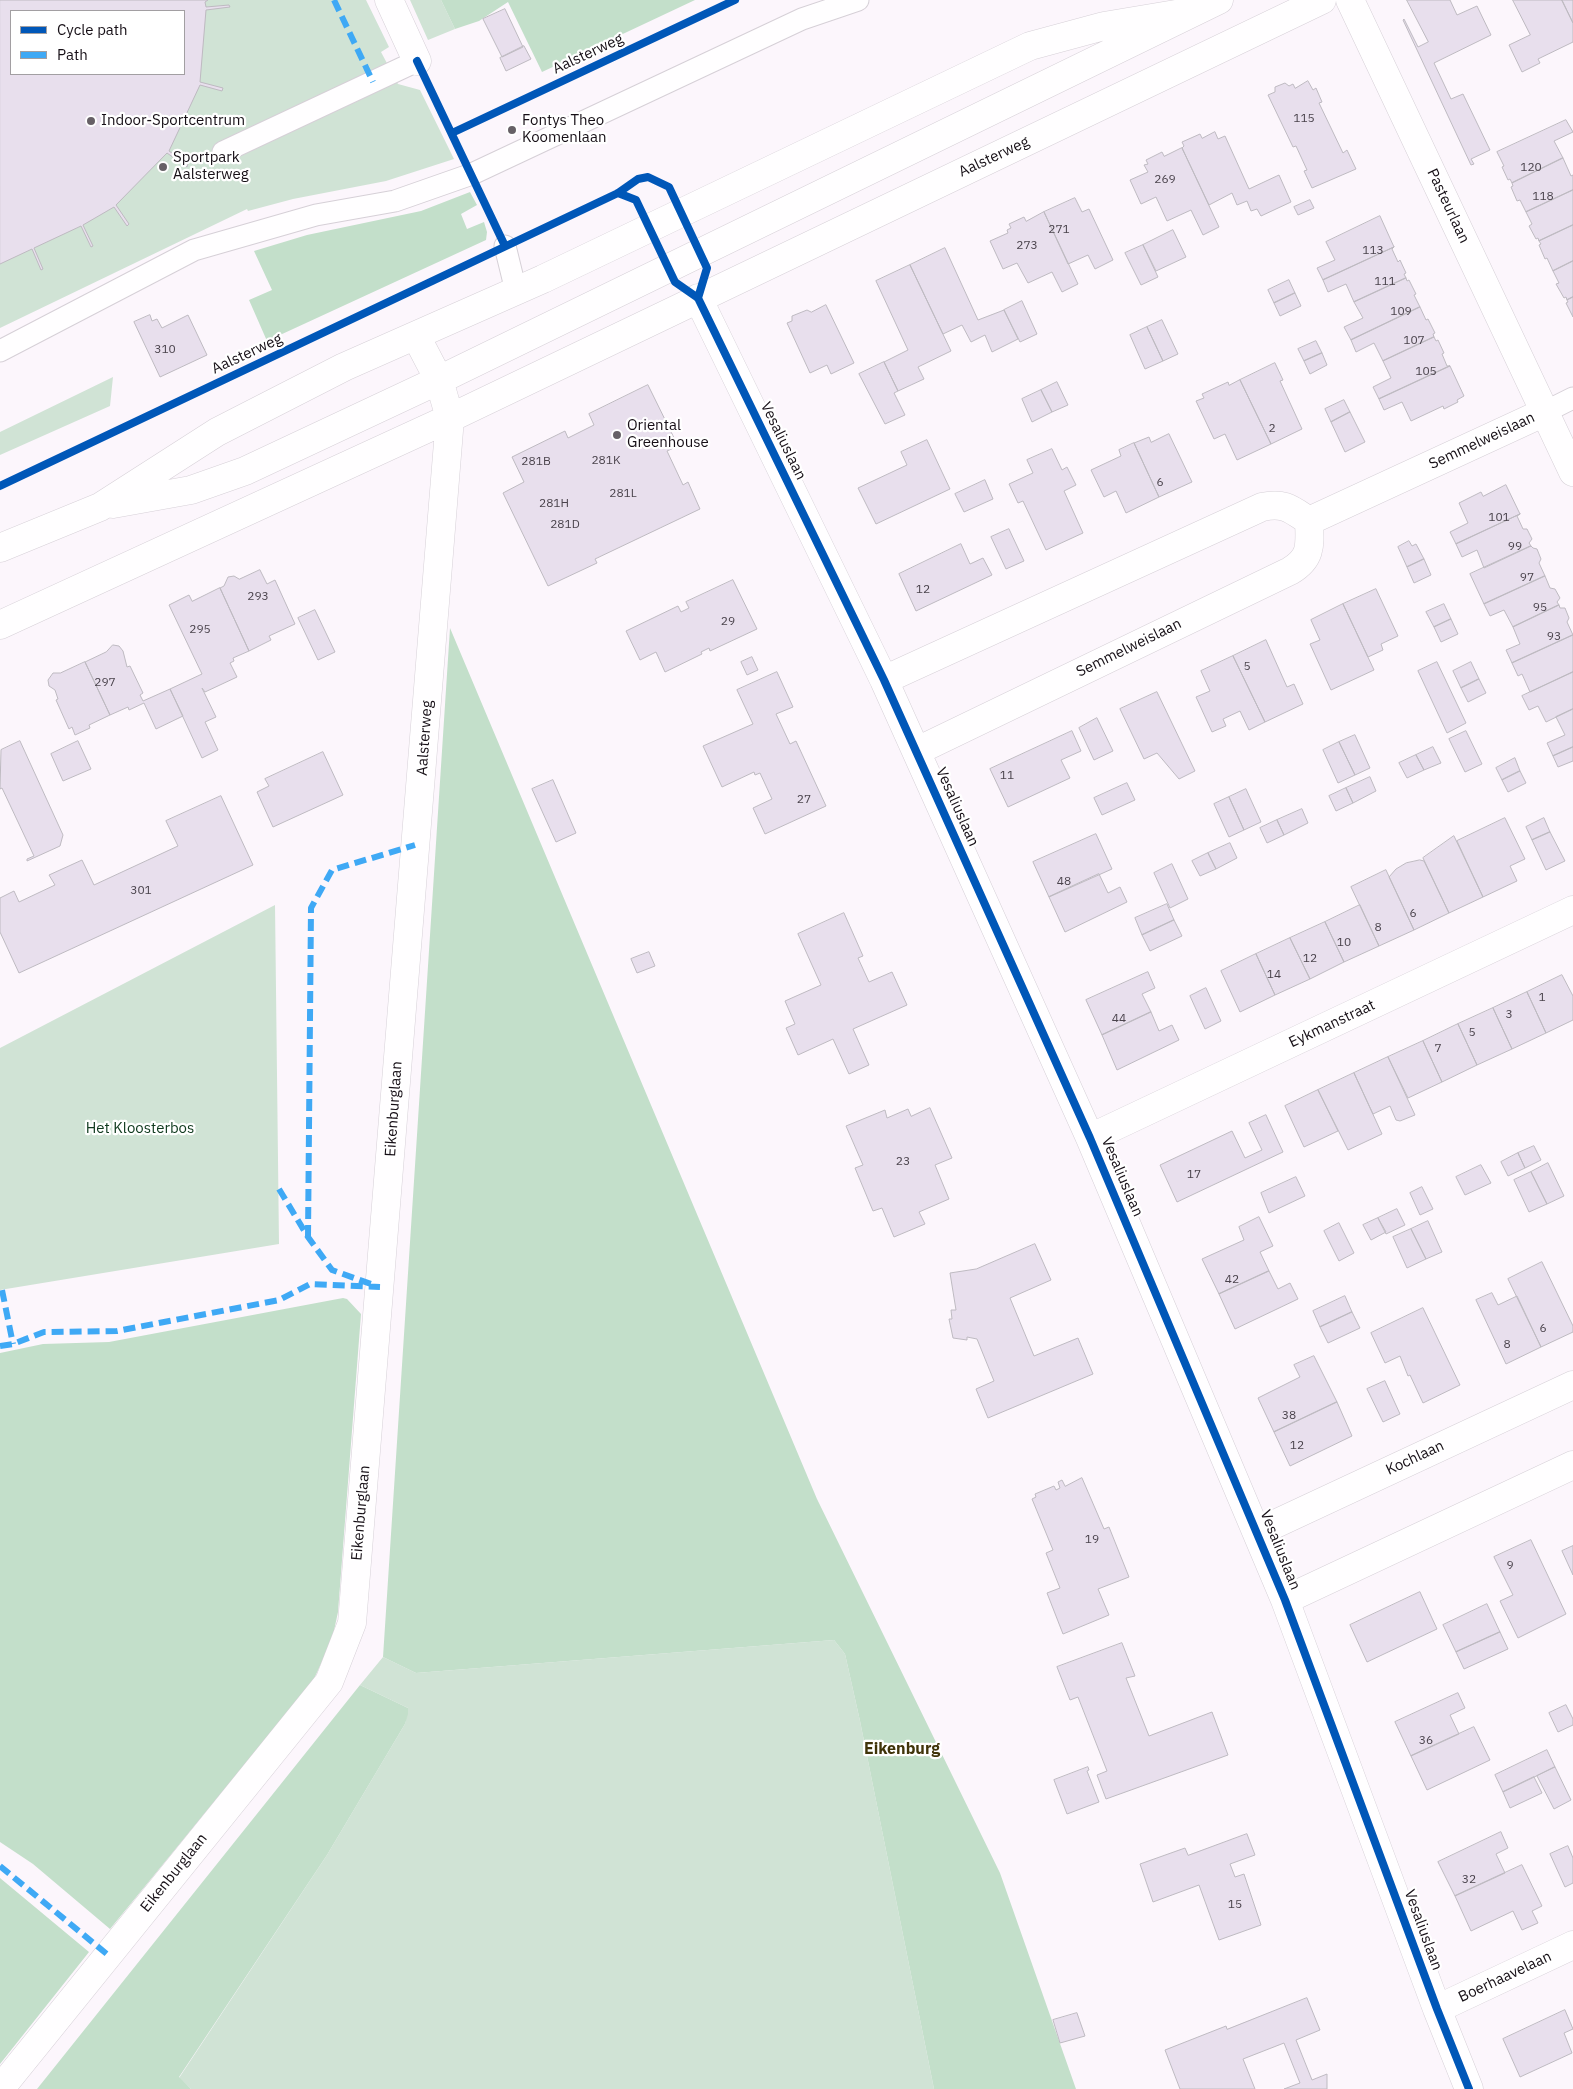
<!DOCTYPE html>
<style>
body{margin:0}
#map{position:relative;width:1573px;height:2089px;overflow:hidden;background:#fcf6fc;font-family:"IBM Plex Sans",sans-serif}
canvas{display:block}
.legend{position:absolute;left:10px;top:10px;width:175px;height:65px;box-sizing:border-box;background:#fff;border:1px solid #a29fa2;margin:0;padding:6px 9px;list-style:none;font-size:15px;color:#160f16}
.legend li{display:flex;align-items:center;gap:10px;height:25px}
.legend b{width:25px;border:1px solid #a29fa2}
</style>
<div id="map">
<canvas width="1573" height="2089"></canvas>
<ul class="legend">
<li><b style="height:6px;background:#0057b8"></b>Cycle path</li>
<li><b style="height:6px;background:#3fa9f5"></b>Path</li>
</ul>
</div>
<script>
const c = document.querySelector('canvas').getContext('2d');
c.lineJoin = 'round';
function fill(path, color) { c.fillStyle = color; c.fill(path, 'evenodd'); }
function stroke(path, color, width, dash) { c.strokeStyle = color; c.lineWidth = width; c.lineCap = dash ? 'butt' : 'round'; c.setLineDash(dash || []); c.stroke(path); }
function label(font, color, halo, rows, align = 'center') {
  c.font = font + ' "IBM Plex Sans",sans-serif'; c.lineWidth = 4.5; c.setLineDash([]); c.textBaseline = 'middle'; c.strokeStyle = halo; c.fillStyle = color; for (const [text, x, y, turn = 0] of rows) {
    c.save(); c.translate(x, y); c.rotate((+turn || 0) * Math.PI / 180); c.textAlign = isNaN(turn) ? turn : align; if (halo) c.strokeText(text, 0, 0); c.fillText(text, 0, 0); c.restore();
  }
}
const green = new Path2D(`
 M0,0H366L389,47L381,52L398,84L420,90L454,159L386,181L293,199L248,211L247,209L0,328ZM11,11H184V74H11Z
 M410,0H441L455,29L428,40Z
 M113,377L110,406L0,455V432Z
 M275,905L279,1244L0,1290V1048Z
 M834,1640L845,1654L860,1721L934,2089H191L179,2078L327,1855L405,1724L408,1708L360,1685L383,1657L416,1673Z`);
const forest = new Path2D(`
 M441,0H695L542,72L508,2L479,21L455,29Z
 M470,192L477,205L461,214L467,229L484,222L487,232L486,240L267,341L249,300L272,290L254,251L307,235L421,211Z
 M450,628L817,1499L1000,1873L1076,2089H934L860,1721L845,1654L834,1640L416,1673L383,1657Z
 M343,1298L347,1299L361,1314L338,1612L332,1640L313,1681L110,1929L33,1864L0,1842V1353L43,1344L109,1342Z
 M360,1685L408,1708V1714L405,1724L327,1855L179,2077L191,2089H37Z
 M0,1878L89,1952L0,2064Z`);
const building = new Path2D(`
 M0,0H208L205,2L206,7L229,5L230,7L206,10L200,82L223,88L222,91L200,85L169,151L188,164L187,167L167,153L116,205L129,224L127,226L114,207L83,225L93,246L91,247L81,226L34,248L43,269L41,270L32,249L0,264ZM11,11H184V74H11Z
 M1407,0H1450L1457,15L1477,6L1491,35L1434,63L1451,99L1463,94L1490,150L1471,159L1474,164L1471,165L1403,20L1404,19L1418,47L1428,42Z
 M1513,0H1562L1573,23V42L1538,59L1540,63L1522,72L1509,45L1530,35Z
 M1562,0H1573V23L1567,11Z
 M505,9L523,47L502,57L483,19Z
 M524,46L531,59L506,71L500,58Z
 M1308,81L1313,90L1316,88L1322,102L1319,103L1343,153L1347,150L1356,169L1312,188L1304,171L1307,170L1296,146L1293,147L1268,95L1275,92V87L1285,83L1289,86L1293,84L1295,88Z
 M1566,120L1573,132L1554,141L1563,158L1512,183L1510,179L1508,180L1502,167L1504,166L1497,152Z
 M1215,132L1218,139L1225,136L1249,189L1279,175L1291,202L1261,216L1257,209L1251,211L1247,201L1237,205L1232,193L1209,205L1182,148L1184,146L1182,142L1200,134L1202,138Z
 M1182,148L1219,227L1203,235L1191,210L1167,221L1156,197L1141,204L1130,180L1148,172L1144,165L1148,164L1146,160L1162,152L1164,156Z
 M1563,158L1571,176L1573,175V190L1526,212L1520,200L1517,201L1511,187L1513,186L1512,183Z
 M1573,190V225L1539,241L1538,238L1536,239L1529,226L1532,224L1526,212Z
 M1075,198L1082,212L1089,209L1113,260L1095,269L1088,255L1068,264L1044,212Z
 M1310,200L1314,208L1298,215L1294,207Z
 M1044,212L1078,284L1062,292L1052,272L1028,283L1017,263L1003,269L990,241L1008,233L1007,230L1011,228L1009,224L1024,217L1026,221Z
 M1380,216L1394,247L1323,280L1317,268L1335,260L1326,242Z
 M1573,225V261L1553,271L1547,258L1545,259L1539,245L1541,244L1539,241Z
 M1173,230L1186,257L1156,271L1143,245Z
 M1143,245L1158,277L1141,285L1125,253Z
 M1394,247L1392,249L1398,262L1400,260L1406,273L1404,274L1406,278L1354,302L1346,284L1328,292L1323,280Z
 M945,248L978,320L1004,310L1018,339L992,352L985,335L971,342L962,325L943,334L910,265Z
 M1573,261V297L1567,300L1566,297L1564,298L1556,284L1559,283L1553,271Z
 M910,265L951,351L918,367L924,379L898,391L884,362L908,350L876,281Z
 M1406,278L1407,281L1409,280L1416,294L1414,295L1420,307L1351,340L1344,327L1363,318L1354,302Z
 M1289,280L1295,293L1274,303L1268,290Z
 M1295,293L1301,306L1280,316L1274,303Z
 M1573,297V317L1566,303L1568,302L1567,300Z
 M1022,301L1037,334L1020,342L1004,310Z
 M826,305L854,363L831,374L827,365L810,373L787,323L792,321V316L807,310L811,312Z
 M1420,307L1426,320L1428,319L1435,333L1433,334L1434,337L1383,361L1374,343L1356,352L1351,340Z
 M150,315L152,321L157,319L162,328L188,315L207,355L160,377L134,322Z
 M1162,320L1178,354L1163,361L1147,327Z
 M1147,327L1163,361L1145,369L1130,335Z
 M1434,337L1436,341L1438,340L1444,353L1442,354L1447,366H1450L1379,399L1373,387L1391,378L1383,361Z
 M1316,341L1322,353L1304,361L1298,349Z
 M1322,353L1327,365L1310,374L1304,361Z
 M884,362L898,391L894,393L905,415L885,424L859,374Z
 M1275,363L1283,380L1280,381L1302,429L1271,444L1240,380Z
 M1450,366L1464,396L1457,400L1458,402L1444,409L1443,406L1411,421L1402,402L1384,410L1379,399Z
 M1240,380L1271,444L1237,460L1225,434L1214,439L1196,401L1204,398L1202,394L1228,382L1229,385Z
 M1057,382L1068,405L1052,412L1041,390Z
 M648,385L678,446L667,451L683,485L688,482L700,509L595,559L597,563L548,586L503,493L524,482L512,457L565,431L568,438L594,425L589,414Z
 M1041,390L1052,412L1032,422L1022,399Z
 M1344,400L1350,412L1331,422L1325,409Z
 M1350,412L1365,442L1345,452L1331,422Z
 M1169,434L1192,482L1159,497L1134,443L1149,437L1151,442Z
 M927,440L950,489L876,524L858,488L907,465L901,452Z
 M1134,443L1159,497L1126,513L1116,491L1104,497L1091,470L1121,456L1119,450Z
 M1052,449L1062,470L1067,467L1076,485L1064,491L1083,533L1046,550L1023,501L1018,503L1009,484L1033,473L1027,460Z
 M985,480L993,499L964,512L955,494Z
 M1506,485L1520,514L1456,544L1450,532L1468,523L1459,503L1481,492L1483,496Z
 M1520,514L1517,516L1523,529H1527L1532,539L1529,543L1531,546L1484,568L1477,550L1462,557L1456,544Z
 M1009,529L1024,561L1006,569L991,537Z
 M1409,541L1412,546L1416,544L1424,559L1407,567L1398,547Z
 M961,544L970,564L983,558L992,575L916,611L899,574Z
 M1531,546L1533,548L1537,549L1541,559L1539,563L1545,576L1484,604L1470,574Z
 M1424,559L1431,575L1414,583L1407,567Z
 M260,570L267,584L275,580L295,624L269,636L271,640L249,651L220,588L224,586L228,577L234,576L239,579Z
 M1545,576L1550,588L1555,589L1560,598L1557,602L1559,605L1513,627L1504,610L1490,616L1484,604Z
 M733,580L757,629L710,651L709,648L701,652L702,654L665,672L656,652L640,660L626,631L678,606L681,612L689,608L686,602Z
 M220,588L249,651L233,658L234,661L230,663L237,677L205,692L202,688L216,717L205,722L218,750L202,758L170,689L202,674L169,605L189,595L192,601Z
 M1376,589L1398,636L1381,644L1383,650L1368,657L1343,604Z
 M1343,604L1374,670L1331,690L1310,644L1320,640L1311,620Z
 M1444,604L1451,619L1434,627L1426,612Z
 M1559,605L1560,608H1565L1569,618L1567,622L1573,635L1512,663L1506,650L1520,644L1513,627Z
 M315,610L335,652L318,660L298,618Z
 M1451,619L1458,634L1441,642L1434,627Z
 M1573,635V672L1530,692L1522,674L1518,676L1512,663Z
 M1266,640L1287,687L1294,684L1303,704L1265,722L1233,656Z
 M113,645L119,646L123,651L127,667L130,666L143,693L140,695L143,701L170,689L183,716L156,729L144,703L129,710L128,707L110,715L85,662L106,652Z
 M1233,656L1265,722L1249,730L1240,711L1223,719L1226,726L1212,732L1196,697L1210,691L1201,671Z
 M752,657L758,670L747,675L741,662Z
 M85,662L110,715L89,725L90,728L75,735L72,727L69,729L56,700L58,699L55,690L49,686L48,680L53,673H60Z
 M1437,662L1466,723L1447,733L1418,671Z
 M1471,662L1479,679L1461,688L1453,671Z
 M777,672L793,707L776,714L790,744L796,741L826,806L765,834L753,808L772,799L760,773L755,775L754,772L722,787L703,746L753,724L737,690Z
 M1573,672V709L1546,722L1538,706L1529,710L1522,696Z
 M1479,679L1486,693L1468,702L1461,688Z
 M1157,692L1195,771L1179,779L1157,753L1144,759L1120,709Z
 M1573,709V747L1553,756L1547,743L1565,735L1556,717Z
 M1097,718L1113,751L1094,760L1079,728Z
 M1072,731L1081,751L1061,760L1070,778L1008,807L990,769Z
 M1466,731L1482,764L1465,772L1449,739Z
 M1355,735L1370,768L1355,775L1339,742Z
 M20,741L63,835L60,846L27,861V859L34,856L2,788L0,789L1,750Z
 M78,741L91,769L63,781L51,754Z
 M1339,742L1355,775L1338,783L1323,750Z
 M1433,747L1441,763L1424,770L1416,755Z
 M1573,747V761L1558,767L1553,756Z
 M323,752L343,795L273,827L257,792L269,786L265,779Z
 M1416,755L1424,770L1407,778L1399,763Z
 M1515,758L1520,771L1502,780L1496,768Z
 M1520,771L1526,783L1508,792L1502,780Z
 M1370,777L1376,791L1353,803L1346,788Z
 M553,780L576,833L556,842L532,789Z
 M1127,783L1135,800L1102,815L1094,798Z
 M1346,788L1353,803L1336,811L1329,796Z
 M1246,789L1261,822L1244,830L1229,797Z
 M221,796L253,865L19,973L0,932V898L14,891L19,902L55,885L49,875L82,860L94,885L178,846L166,821Z
 M1229,797L1244,830L1229,837L1214,804Z
 M1302,809L1308,823L1284,835L1277,820Z
 M1505,818L1525,859L1510,866L1517,881L1483,897L1457,841Z
 M1544,818L1550,832L1532,840L1526,827Z
 M1277,820L1284,835L1267,843L1260,828Z
 M1550,832L1565,861L1546,870L1532,840Z
 M1096,834L1112,869L1049,897L1033,862Z
 M1454,836L1483,897L1449,913L1423,858Z
 M1230,843L1237,858L1216,869L1208,853Z
 M1208,853L1216,869L1200,876L1192,861Z
 M1420,860L1424,861L1449,913L1414,930L1389,877L1396,869L1406,863Z
 M1172,864L1188,899L1170,908L1154,873Z
 M1386,870L1414,930L1379,946L1351,887Z
 M1099,874L1108,893L1120,887L1127,902L1065,932L1049,897Z
 M1167,904L1174,920L1142,935L1135,918Z
 M1360,905L1379,946L1344,962L1325,922Z
 M844,913L863,956L858,958L869,982L892,972L907,1005L853,1029L869,1065L849,1074L833,1039L798,1055L786,1028L795,1024L785,1001L821,985L798,934Z
 M1174,920L1182,936L1150,951L1142,935Z
 M1325,922L1344,962L1310,979L1290,938Z
 M1290,938L1310,979L1275,995L1256,954Z
 M649,952L655,966L637,973L631,959Z
 M1256,954L1275,995L1240,1012L1221,971Z
 M1148,972L1155,988L1142,994L1151,1012L1102,1035L1086,1000Z
 M1562,975L1573,996V1020L1546,1033L1527,992Z
 M1206,988L1221,1021L1205,1029L1190,996Z
 M1527,992L1546,1033L1512,1049L1493,1008Z
 M1493,1008L1512,1049L1477,1065L1458,1024Z
 M1151,1012L1159,1031L1172,1025L1179,1040L1117,1070L1102,1035Z
 M1458,1024L1477,1065L1442,1082L1423,1041Z
 M1423,1041L1442,1082L1408,1098L1388,1057Z
 M1388,1057L1415,1115L1400,1121L1396,1120L1390,1106L1373,1114L1354,1073Z
 M1354,1073L1382,1134L1348,1150L1318,1090Z
 M1318,1090L1338,1131L1304,1147L1285,1106Z
 M930,1108L952,1158L935,1165L949,1199L919,1212L925,1224L894,1237L882,1208L873,1211L855,1168L863,1165L846,1126L885,1110L887,1118L908,1109L911,1116Z
 M1266,1115L1283,1152L1177,1202L1160,1165L1232,1131L1245,1158L1262,1150L1249,1123Z
 M1534,1146L1541,1160L1525,1168L1518,1153Z
 M1518,1153L1525,1168L1508,1176L1501,1162Z
 M1548,1163L1564,1196L1547,1204L1531,1172Z
 M1481,1165L1491,1183L1465,1195L1456,1177Z
 M1531,1172L1547,1204L1529,1212L1514,1180Z
 M1296,1177L1305,1196L1269,1213L1261,1193Z
 M1422,1187L1433,1209L1420,1215L1410,1193Z
 M1397,1209L1405,1225L1386,1234L1378,1218Z
 M1259,1217L1273,1246L1260,1252L1269,1271L1219,1294L1202,1259L1244,1240L1239,1227Z
 M1378,1218L1386,1232L1371,1240L1363,1225Z
 M1428,1221L1442,1252L1426,1259L1411,1229Z
 M1339,1223L1354,1253L1339,1261L1324,1231Z
 M1411,1229L1426,1259L1407,1268L1393,1237Z
 M1035,1244L1051,1280L1010,1298L1034,1356L1078,1338L1093,1374L988,1418L976,1389L994,1381L977,1339L967,1337V1340L953,1338L949,1319H952L951,1310H956L950,1273L976,1269Z
 M1542,1262L1573,1326V1332L1541,1347L1508,1279Z
 M1269,1271L1278,1289L1290,1283L1298,1299L1235,1329L1219,1294Z
 M1492,1293L1498,1305L1517,1296L1541,1347L1506,1364L1476,1300Z
 M1345,1296L1352,1312L1320,1327L1313,1311Z
 M1423,1308L1460,1385L1423,1403L1410,1375L1408,1376L1400,1356L1385,1363L1371,1333Z
 M1352,1312L1360,1328L1328,1343L1320,1327Z
 M1314,1356L1337,1402L1274,1432L1258,1398L1300,1377L1294,1365Z
 M1385,1381L1400,1414L1383,1422L1367,1389Z
 M1337,1402L1352,1436L1290,1466L1274,1432Z
 M1082,1478L1104,1529L1109,1527L1129,1577L1098,1589L1109,1615L1063,1634L1047,1593L1060,1588L1046,1553L1053,1550L1032,1499L1036,1497L1035,1494L1054,1486L1056,1490L1060,1488L1058,1482L1062,1480L1065,1486Z
 M1531,1540L1566,1614L1518,1638L1500,1601L1513,1595L1494,1557Z
 M1573,1546V1575L1562,1551Z
 M1420,1592L1437,1629L1367,1662L1350,1625Z
 M1487,1604L1500,1632L1456,1652L1443,1625Z
 M1500,1632L1508,1649L1464,1669L1456,1652Z
 M1122,1643L1135,1676L1126,1678L1149,1736L1212,1712L1228,1755L1106,1799L1097,1775L1107,1771L1078,1697L1070,1700L1057,1667Z
 M1458,1693L1465,1708L1450,1715L1459,1734L1411,1756L1395,1722Z
 M1566,1705L1573,1719V1725L1558,1732L1549,1713Z
 M1474,1727L1490,1760L1427,1790L1411,1756Z
 M1547,1750L1555,1767L1503,1792L1495,1775Z
 M1088,1767L1089,1770L1087,1771L1099,1802L1067,1814L1054,1780Z
 M1555,1767L1571,1800L1554,1809L1537,1776Z
 M1534,1777L1542,1793L1510,1808L1503,1792Z
 M1501,1832L1508,1848L1496,1854L1505,1873L1455,1896L1438,1862Z
 M1247,1834L1255,1855L1230,1864L1235,1877L1244,1874L1261,1925L1219,1940L1199,1885L1153,1902L1140,1864L1185,1848L1188,1855Z
 M1568,1846L1573,1858V1883L1565,1887L1550,1854Z
 M1522,1865L1542,1906L1532,1911L1538,1923L1522,1930L1513,1911L1471,1931L1455,1896Z
 M1307,1998L1320,2030L1296,2040L1312,2080L1327,2074V2089H1284L1300,2083L1284,2043L1243,2059L1255,2089H1180L1165,2050L1226,2026L1227,2029Z
 M1565,2010L1573,2029L1564,2033L1572,2053L1520,2077L1503,2039Z
 M1077,2013L1085,2036L1060,2043L1053,2020Z`);
const lane = new Path2D(`
 M223,152L417,61
 M505,246L516,291
 M0,351L194,250L316,215L395,201L472,174L802,19L858,0
 M1545,412L1573,398`);
const street = new Path2D(`
 M389,0L417,61
 M1350,0L1573,472
 M698,298L884,680L1090,1138L1285,1600L1437,2009L1469,2089
 M1309,521L1545,412
 M0,625L450,418L1322,0
 M884,680L1262,507C1284,502 1291,509 1309,521
 M917,751L1290,571C1312,558 1310,545 1309,521
 M1090,1138L1573,910
 M1258,1532L1573,1385
 M1285,1600L1573,1465
 M1437,2009L1573,1945
 M0,2089L329,1682L352,1623L450,418L439,380L416,336`);
const secondary = new Path2D(`
 M113,504L191,490L245,471L439,380L1219,0
 M0,548L100,507L217,432L344,367L543,279L1030,46L1104,26L1194,11`);
const quiet = new Path2D(`
 M334,0L373,82
 M279,1189L308,1237L332,1270L371,1284
 M308,1237L311,908L332,870L415,845
 M2,1290L13,1344
 M0,1346L13,1344L44,1332L117,1331L279,1300L310,1284L380,1287
 M0,1866L108,1955`);
const cycleway = new Path2D(`
 M417,61L505,246
 M452,133L735,0
 M618,193L636,200L675,282L698,298L884,680L1090,1138L1285,1600L1437,2009L1469,2089
 M0,486L618,193L638,179L648,177L669,187L707,268L698,298`);
const markers = [
 [91,121,5,"#666066"],
 [512,130,5,"#666066"],
 [163,167,5,"#666066"],
 [617,435,5,"#666066"]
];
const numberNames = [
 ["115",1304,119],
 ["120",1531,168],
 ["269",1165,180],
 ["118",1543,197],
 ["271",1059,230],
 ["273",1027,246],
 ["113",1373,251],
 ["111",1385,282],
 ["109",1401,312],
 ["107",1414,341],
 ["310",165,350],
 ["105",1426,372],
 ["2",1272,429],
 ["281K",606,461],
 ["281B",536,462],
 ["6",1160,483],
 ["281L",623,494],
 ["281H",554,504],
 ["101",1499,518],
 ["281D",565,525],
 ["99",1515,547],
 ["97",1527,578],
 ["12",923,590],
 ["293",258,597],
 ["95",1540,608],
 ["29",728,622],
 ["295",200,630],
 ["93",1554,637],
 ["5",1247,667],
 ["297",105,683],
 ["11",1007,776],
 ["27",804,800],
 ["48",1064,882],
 ["301",141,891],
 ["6",1413,914],
 ["8",1378,928],
 ["10",1344,943],
 ["12",1310,959],
 ["14",1274,975],
 ["1",1542,998],
 ["3",1509,1015],
 ["44",1119,1019],
 ["5",1472,1033],
 ["7",1438,1049],
 ["23",903,1162],
 ["17",1194,1175],
 ["42",1232,1280],
 ["6",1543,1329],
 ["8",1507,1345],
 ["38",1289,1416],
 ["12",1297,1446],
 ["19",1092,1540],
 ["9",1510,1566],
 ["36",1426,1741],
 ["32",1469,1880],
 ["15",1235,1905]
];
const streetNames = [
 ["Aalsterweg",588,54,-25],
 ["Aalsterweg",994,157,-25],
 ["Pasteurlaan",1448,206,65],
 ["Aalsterweg",247,354,-25],
 ["Vesaliuslaan",783,441,64],
 ["Semmelweislaan",1482,441,-25],
 ["Semmelweislaan",1129,648,-26],
 ["Aalsterweg",425,738,-86],
 ["Vesaliuslaan",957,807,66],
 ["Eykmanstraat",1332,1024,-25],
 ["Eikenburglaan",394,1109,-86],
 ["Vesaliuslaan",1122,1177,67],
 ["Kochlaan",1415,1458,-25],
 ["Eikenburglaan",361,1513,-85],
 ["Vesaliuslaan",1280,1550,68],
 ["Eikenburglaan",174,1873,-51],
 ["Vesaliuslaan",1423,1930,70],
 ["Boerhaavelaan",1505,1977,-25]
];
const poiNames = [
 ["Indoor-Sportcentrum",101,121],
 ["Fontys Theo",522,121],
 ["Koomenlaan",522,138],
 ["Sportpark",173,158],
 ["Aalsterweg",173,175],
 ["Oriental",627,426],
 ["Greenhouse",627,443]
];
const parkNames = [
 ["Het Kloosterbos",140,1129]
];
const neighbourhoodNames = [
 ["Eikenburg",902,1749]
];
fill(green, '#d0e3d5');
fill(forest, '#c3dfca');
fill(building, '#e8dfed');
stroke(building, '#bebac1', 1);
stroke(lane, '#d6d0d7', 23);
stroke(street, '#d6d0d7', 29);
stroke(secondary, '#d6d0d7', 29);
stroke(lane, '#fffeff', 21);
stroke(street, '#fffeff', 28);
stroke(secondary, '#fffeff', 28);
stroke(quiet, '#3fa9f5', 6, [12, 6]);
stroke(cycleway, '#0057b8', 8);
for (const [x, y, r, color] of markers) { const dot = new Path2D(); dot.arc(x, y, r, 0, 2 * Math.PI); c.fillStyle = color; c.fill(dot); stroke(dot, '#fff', 2); }
label('12px', '#4a434c', null, numberNames);
label('15px', '#160f16', '#fff', streetNames);
label('15px', '#160f16', '#fff', poiNames, 'left');
label('15px', '#0e391d', '#fff', parkNames);
label('bold 16px', '#40340a', '#fff', neighbourhoodNames);
</script>
